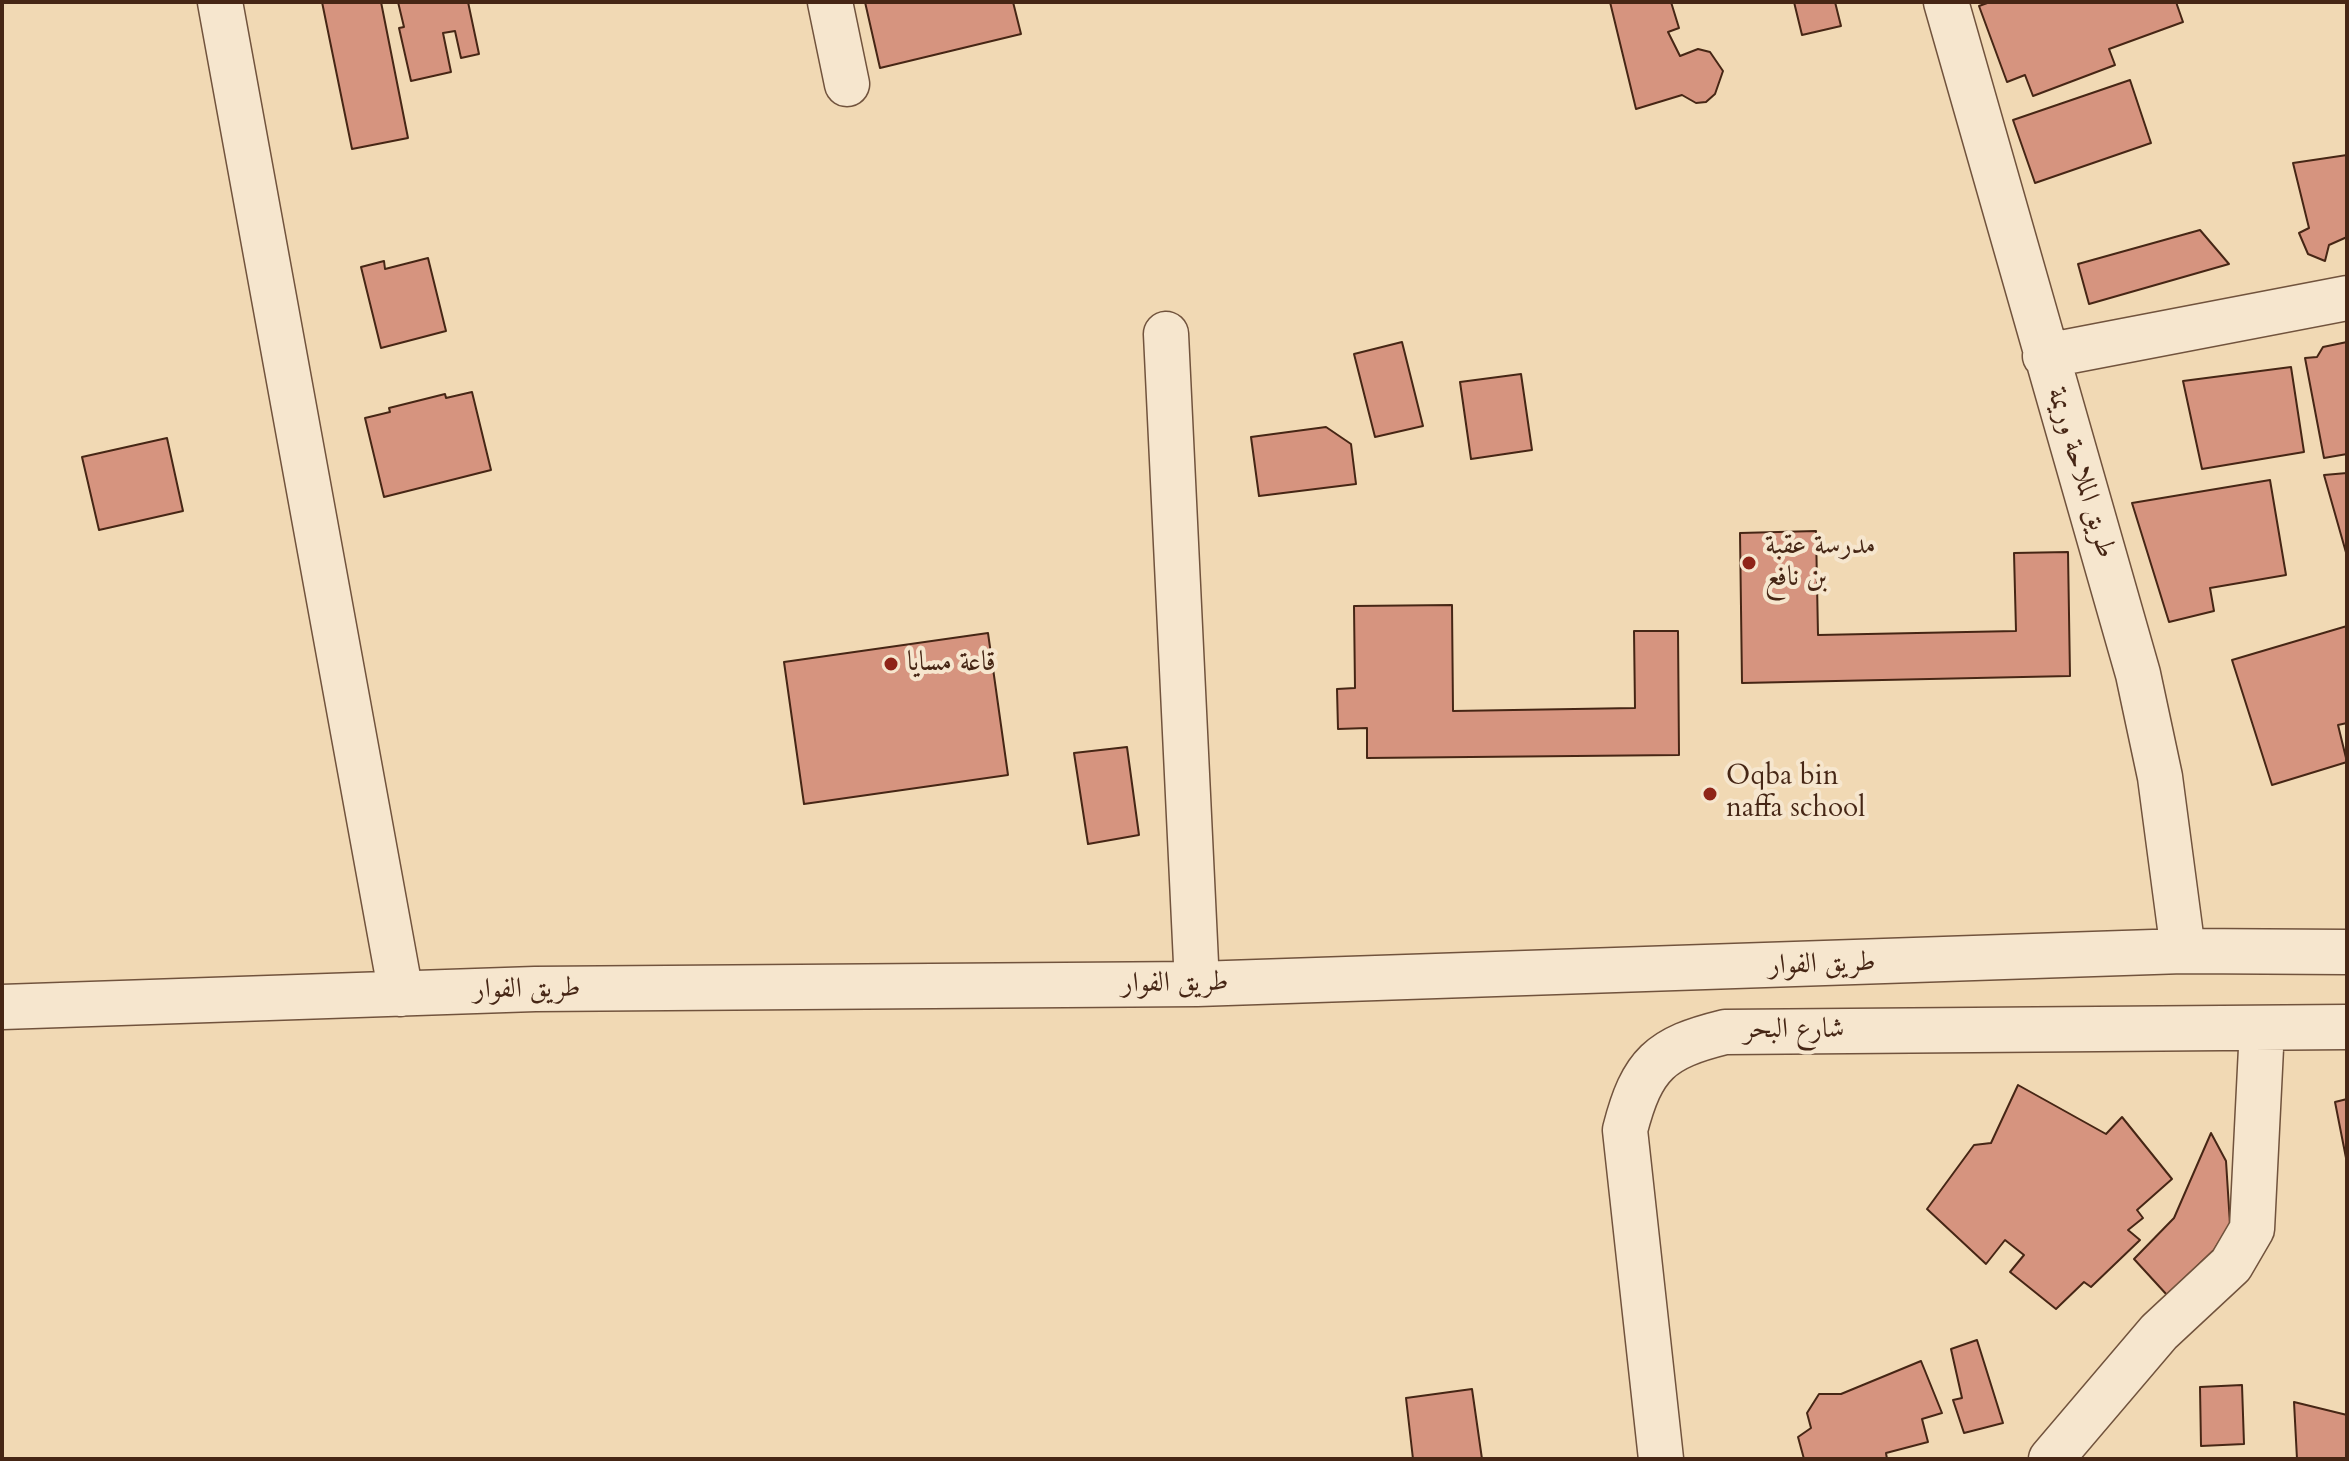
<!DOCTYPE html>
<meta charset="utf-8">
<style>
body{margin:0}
#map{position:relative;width:2349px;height:1461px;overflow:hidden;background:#f1d9b4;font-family:Cardo,serif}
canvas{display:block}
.frame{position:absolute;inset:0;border:4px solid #462615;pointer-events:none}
</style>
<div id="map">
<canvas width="2349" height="1461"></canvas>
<div class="frame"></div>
</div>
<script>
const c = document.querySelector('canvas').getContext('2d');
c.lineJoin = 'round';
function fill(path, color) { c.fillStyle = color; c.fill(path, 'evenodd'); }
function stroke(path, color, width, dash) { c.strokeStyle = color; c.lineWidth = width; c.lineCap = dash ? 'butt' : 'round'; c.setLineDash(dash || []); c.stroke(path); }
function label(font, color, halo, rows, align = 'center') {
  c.font = font + ' Cardo,Amiri,serif'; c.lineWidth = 8; c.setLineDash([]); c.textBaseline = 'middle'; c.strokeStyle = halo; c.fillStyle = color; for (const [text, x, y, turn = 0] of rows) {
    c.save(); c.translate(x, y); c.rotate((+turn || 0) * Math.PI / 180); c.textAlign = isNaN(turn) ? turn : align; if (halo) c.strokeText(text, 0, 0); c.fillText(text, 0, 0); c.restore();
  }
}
const building = new Path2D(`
 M322,2H381L408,138L352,149Z
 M398,2H468L479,54L461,58L455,31L443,33L451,72L411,81L399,28L404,27Z
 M865,2H1013L1021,34L880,68Z
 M1610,2H1671L1679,28L1668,32L1680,56L1698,49L1710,52L1723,71L1715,94L1706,102L1696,103L1682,95L1636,109Z
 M1794,2H1835L1841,26L1802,35Z
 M1990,2H2176L2183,22L2109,49L2115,65L2033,96L2025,75L2007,82L1979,6Z
 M2130,80L2151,143L2035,183L2013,120Z
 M2347,155V237L2329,245L2325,261L2308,254L2299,233L2309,228L2293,163Z
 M2200,230L2229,264L2089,304L2078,264Z
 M428,258L446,331L381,348L361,267L384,261L385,269Z
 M1402,342L1423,426L1375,437L1354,354Z
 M2347,342V454L2324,458L2305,358L2317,357L2323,347Z
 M2291,367L2304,452L2202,469L2183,381Z
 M1521,374L1532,450L1471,459L1460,382Z
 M472,392L491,470L384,497L365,418L390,412L389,408L445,394L446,398Z
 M1326,427L1351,444L1356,484L1259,496L1251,437Z
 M167,438L183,511L99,530L82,457Z
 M2347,473V556L2324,475Z
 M2270,480L2286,575L2210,588L2214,611L2169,622L2132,503Z
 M1816,531L1818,635L2016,631L2014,553L2068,552L2070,676L1742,683L1740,533Z
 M1452,605L1453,711L1635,708L1634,631H1678L1679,755L1367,758V728L1338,729L1337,689L1355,688L1354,606Z
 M2347,626V723L2338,725L2347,762L2272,785L2232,660Z
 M988,633L1008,775L804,804L784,662Z
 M1127,747L1139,835L1088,844L1074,753Z
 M2018,1085L2106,1134L2122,1117L2172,1179L2137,1210L2143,1218L2128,1230L2140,1240L2091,1287L2084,1282L2056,1309L2010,1272L2024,1255L2005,1240L1986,1264L1927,1209L1974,1145L1991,1143Z
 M2347,1099V1163L2335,1102Z
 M2211,1133L2226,1161L2230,1224L2214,1250L2167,1295L2134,1259L2174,1218Z
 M1977,1340L2003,1423L1964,1433L1953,1400L1962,1398L1951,1349Z
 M1921,1361L1942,1413L1922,1419L1928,1442L1886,1453L1887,1459H1804L1798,1437L1811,1428L1807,1413L1819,1394H1841Z
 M2242,1385L2244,1444L2201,1446L2200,1387Z
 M1472,1389L1482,1459H1413L1406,1398Z
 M2294,1402L2347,1415V1459H2297Z`);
const minor = new Path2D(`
 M220,2L401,994
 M830,2L847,84
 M1946,2L2138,674L2160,777L2183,951
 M1166,334L1197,984
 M2045,356L2347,298
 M2,1007L535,989L1197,984L2183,951L2347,952
 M1661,1459L1625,1130C1642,1064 1660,1048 1725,1032L2347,1027
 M2051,1459L2159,1332L2231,1265L2252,1229L2262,1028`);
const markers = [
 [1749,563,8,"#8f2418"],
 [891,664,8,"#8f2418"],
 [1710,794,8,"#8f2418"]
];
const streetNames = [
 ["طريق الملاحة وريمة",2080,473,73],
 ["طريق الفوار",1822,965,-2],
 ["طريق الفوار",1175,984,-1],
 ["طريق الفوار",527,990,-1],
 ["شارع البحر",1794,1031]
];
const poiNames = [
 ["مدرسة عقبة",1765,547],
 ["بن نافع",1765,579],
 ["قاعة مسايا",907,664],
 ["Oqba bin",1726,778],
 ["naffa school",1726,810]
];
fill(building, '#d6947f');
stroke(building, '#462615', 2);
stroke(minor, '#71533d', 47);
stroke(minor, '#f6e6ce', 44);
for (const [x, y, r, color] of markers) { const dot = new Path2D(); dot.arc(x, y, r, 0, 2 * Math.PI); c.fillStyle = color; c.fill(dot); stroke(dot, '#f6e6ce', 3); }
label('28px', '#462615', '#f6e6ce', streetNames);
label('28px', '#462615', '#f6e6ce', poiNames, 'left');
</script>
